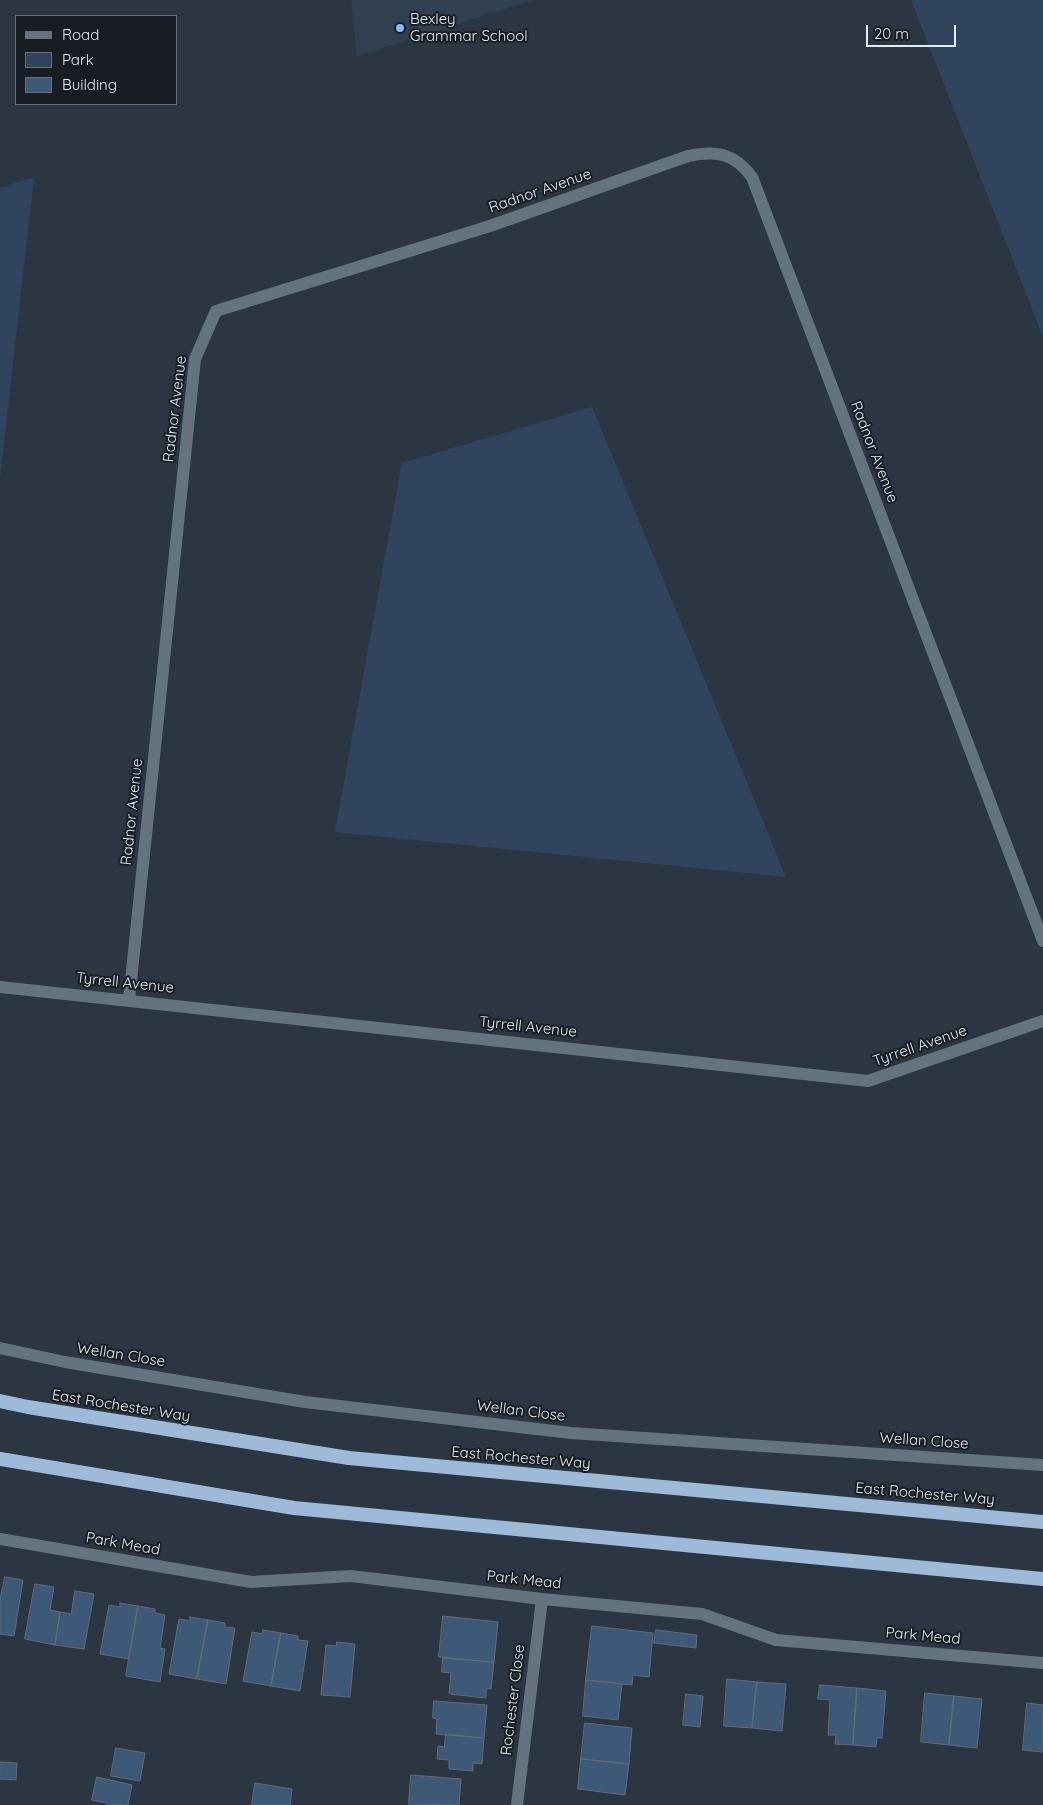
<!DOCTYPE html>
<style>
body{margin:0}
#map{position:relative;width:1043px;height:1805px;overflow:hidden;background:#2b3642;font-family:Quicksand,sans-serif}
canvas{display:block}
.legend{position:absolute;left:15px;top:15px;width:162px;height:90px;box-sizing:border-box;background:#181d23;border:1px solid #696f76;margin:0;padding:6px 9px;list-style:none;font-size:15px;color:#e3ebf3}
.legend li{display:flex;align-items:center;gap:10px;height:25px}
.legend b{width:25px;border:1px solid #696f76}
.scale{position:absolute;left:866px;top:25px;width:90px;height:22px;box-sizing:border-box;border:2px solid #e3ebf3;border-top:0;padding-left:6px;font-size:15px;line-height:18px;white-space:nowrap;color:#e3ebf3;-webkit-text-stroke:4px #181d23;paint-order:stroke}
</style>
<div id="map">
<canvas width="1043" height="1805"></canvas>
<ul class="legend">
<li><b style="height:6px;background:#657280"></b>Road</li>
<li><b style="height:14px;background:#30455d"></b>Park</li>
<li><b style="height:14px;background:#3d5977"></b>Building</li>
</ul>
<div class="scale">20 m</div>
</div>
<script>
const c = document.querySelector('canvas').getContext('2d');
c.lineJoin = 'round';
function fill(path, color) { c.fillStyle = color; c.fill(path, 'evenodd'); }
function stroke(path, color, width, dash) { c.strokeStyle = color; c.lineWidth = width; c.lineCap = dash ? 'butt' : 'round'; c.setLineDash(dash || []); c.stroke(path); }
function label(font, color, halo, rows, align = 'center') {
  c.font = font + ' Quicksand,sans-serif'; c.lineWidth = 4; c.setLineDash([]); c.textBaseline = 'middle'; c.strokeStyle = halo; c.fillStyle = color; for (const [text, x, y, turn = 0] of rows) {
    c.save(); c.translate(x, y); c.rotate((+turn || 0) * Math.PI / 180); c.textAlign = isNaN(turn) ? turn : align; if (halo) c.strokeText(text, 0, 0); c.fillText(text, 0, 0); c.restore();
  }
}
const built = new Path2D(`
 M351,0H533L357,56Z`);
const green = new Path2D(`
 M911,0H1043V337Z
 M34,177L0,478V188Z
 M592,407L786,877L335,832L402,463Z`);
const building = new Path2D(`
 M5,1577L23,1580L14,1636L0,1634V1600Z
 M35,1584L54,1587L50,1610L60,1612L55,1645L25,1639Z
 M75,1591L94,1594L84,1649L55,1645L60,1612L71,1614Z
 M120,1603L138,1606L129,1659L100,1654L109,1605L120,1607Z
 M138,1606L155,1609V1613L165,1615L160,1648L165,1649L160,1682L126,1676Z
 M443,1616L498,1622L494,1662L439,1657Z
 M190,1617L208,1620L197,1679L169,1674L179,1619L190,1621Z
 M208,1620L225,1623V1627L235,1628L226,1684L197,1679Z
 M592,1626L653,1633L649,1677L633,1675L632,1685L586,1680Z
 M263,1630L281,1633L271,1686L243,1681L252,1632L262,1634Z
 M656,1630L697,1635L696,1648L654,1643Z
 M281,1633L298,1636V1640L308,1641L300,1691L271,1686Z
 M337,1642L355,1644L350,1697L321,1695L326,1645L336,1646Z
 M443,1658L494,1662L491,1689L486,1688V1698L449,1694L451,1673L442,1672Z
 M727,1679L757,1682L752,1728L724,1726Z
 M586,1680L622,1684L618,1720L583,1716Z
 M757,1682L786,1684L782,1731L752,1728Z
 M820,1685L857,1688L853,1745L835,1744L836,1735H828L830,1700L818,1699Z
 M857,1688L886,1691L882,1738H877L876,1747L853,1745Z
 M925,1693L954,1696L949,1745L921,1742Z
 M686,1694L703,1696L700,1727L683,1725Z
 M954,1696L982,1699L977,1748L949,1745Z
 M434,1701L487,1705L484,1738L436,1734L437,1719L433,1718Z
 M1027,1703L1043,1705V1752L1023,1750Z
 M585,1723L632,1728L629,1764L581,1759Z
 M446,1734L484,1738L482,1764L473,1763V1771L449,1769V1760L437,1759L438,1746L444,1747Z
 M116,1748L145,1753L140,1781L111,1776Z
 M581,1759L629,1764L625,1795L578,1789Z
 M0,1762L17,1763L16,1780L0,1779Z
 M411,1775L461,1779L459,1805L409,1804Z
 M97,1777L132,1785L128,1805H114L92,1800Z
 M255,1783L292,1789L290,1805H252Z`);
const minor = new Path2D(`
 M0,987L868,1081L1043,1021
 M129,1000L195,359L216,311L490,226L688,156C716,150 734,153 752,177L1043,941
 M0,1348L65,1362L305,1402L571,1433L1043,1465
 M0,1539L251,1582L351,1576L542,1599L702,1614L776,1640L1043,1663
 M517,1805L542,1599`);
const trunk = new Path2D(`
 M0,1401L28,1407L349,1458L1043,1522
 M0,1459L294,1508L1043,1579`);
const markers = [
 [400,28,5,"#83bcfb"]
];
const poiNames = [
 ["Bexley",410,19],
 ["Grammar School",410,36]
];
const streetNames = [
 ["Radnor Avenue",540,191,-19],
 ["Radnor Avenue",175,409,-83],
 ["Radnor Avenue",874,452,69],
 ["Radnor Avenue",132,812,-84],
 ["Tyrrell Avenue",125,983,6],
 ["Tyrrell Avenue",528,1027,6],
 ["Tyrrell Avenue",920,1046,-19],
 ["Wellan Close",121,1355,9],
 ["East Rochester Way",121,1406,9],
 ["Wellan Close",521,1411,7],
 ["Wellan Close",924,1441,4],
 ["East Rochester Way",521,1458,5],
 ["East Rochester Way",925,1494,5],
 ["Park Mead",123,1544,10],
 ["Park Mead",524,1580,6],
 ["Park Mead",923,1636,5],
 ["Rochester Close",513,1700,-83]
];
fill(built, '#314051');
fill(green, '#30455d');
fill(building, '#3d5977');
stroke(building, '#606c7a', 1);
stroke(minor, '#657280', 12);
stroke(trunk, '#9dbad9', 14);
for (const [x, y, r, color] of markers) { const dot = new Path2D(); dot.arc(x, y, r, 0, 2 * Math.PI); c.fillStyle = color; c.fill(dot); stroke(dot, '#181d23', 2); }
label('15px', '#e3ebf3', '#181d23', poiNames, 'left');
label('15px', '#e3ebf3', '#181d23', streetNames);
</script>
